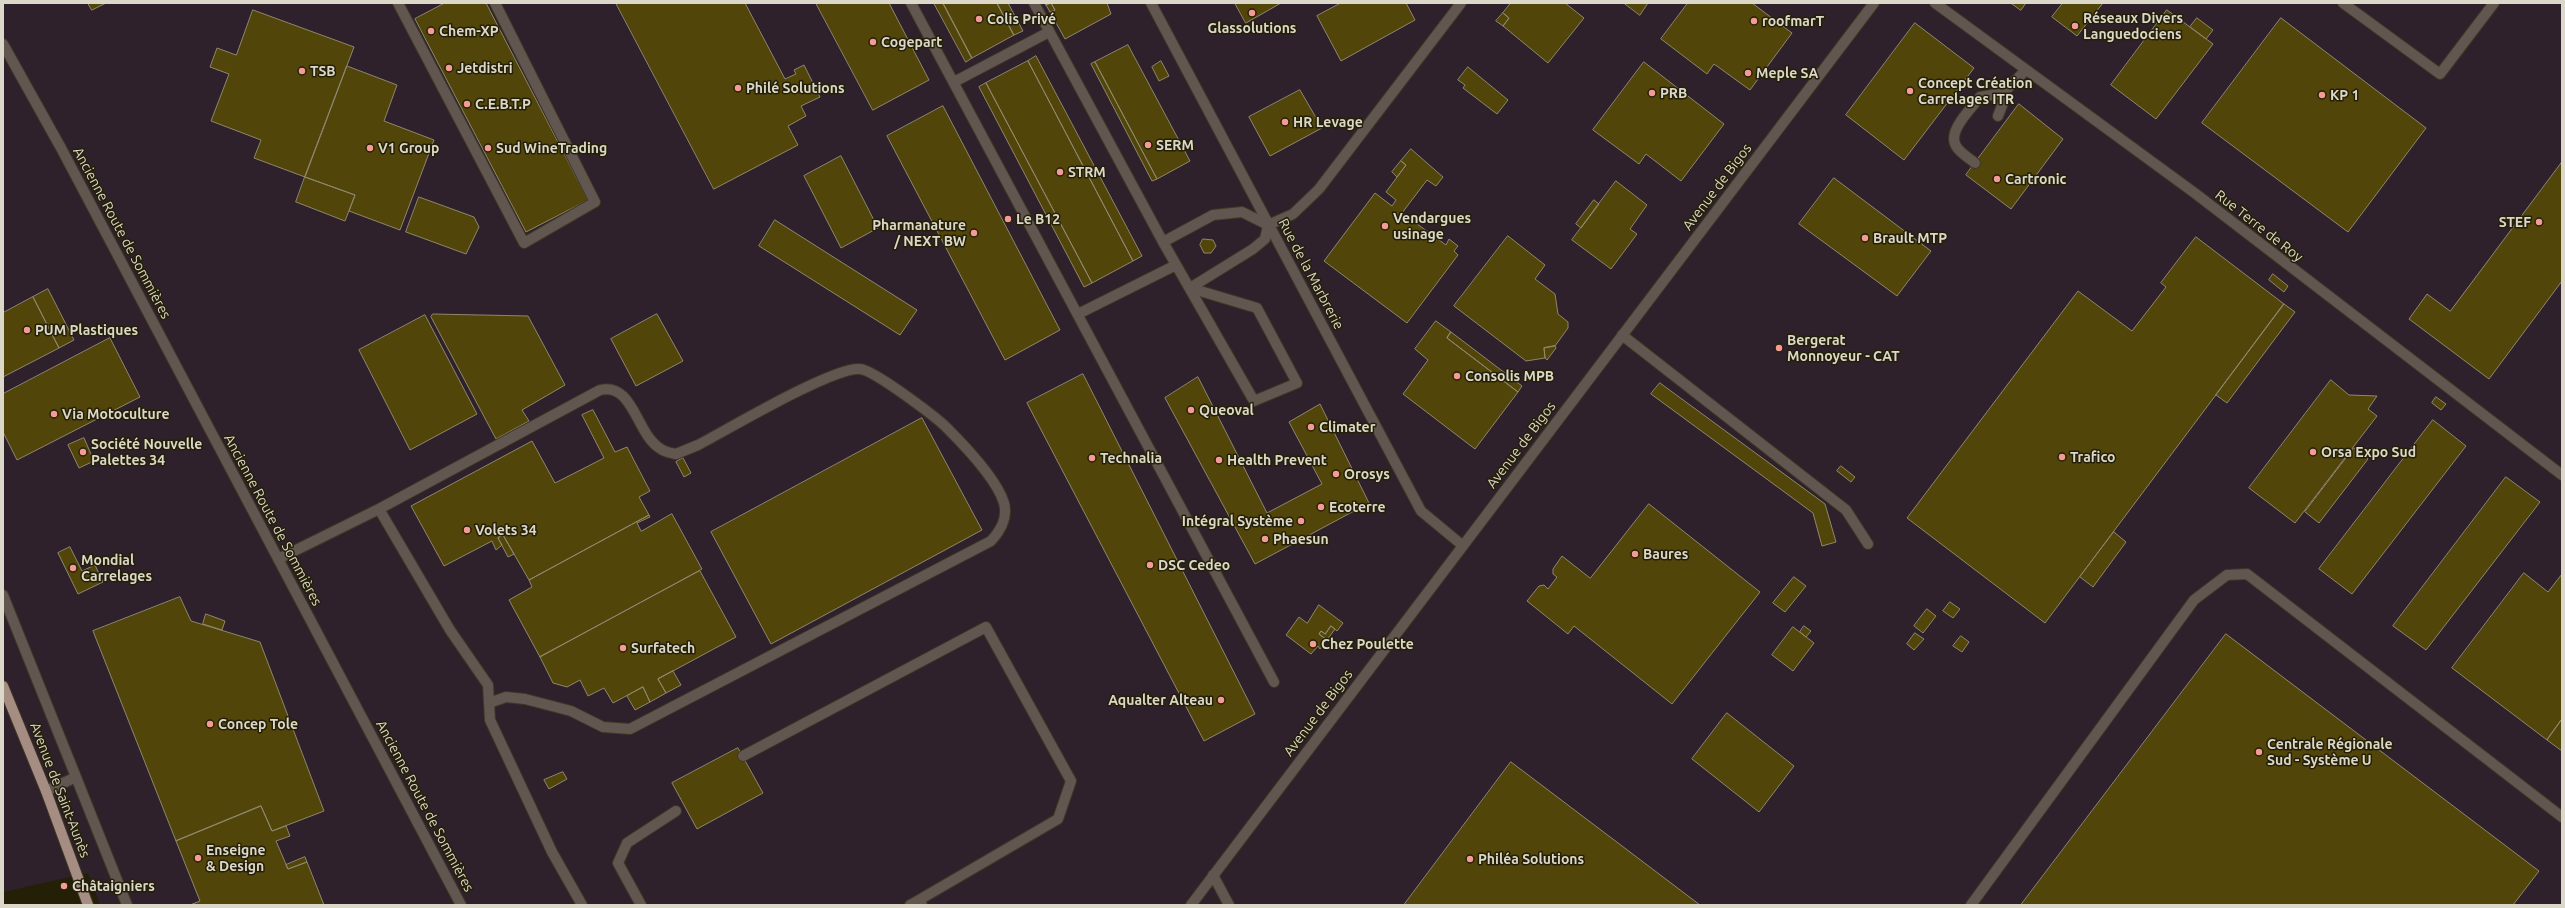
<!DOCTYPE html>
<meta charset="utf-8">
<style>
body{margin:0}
#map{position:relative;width:2565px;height:908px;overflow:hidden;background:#241f07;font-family:Ubuntu,sans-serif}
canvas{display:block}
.frame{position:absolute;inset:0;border:4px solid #dbd7c9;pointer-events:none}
</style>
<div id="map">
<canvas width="2565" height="908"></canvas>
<div class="frame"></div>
</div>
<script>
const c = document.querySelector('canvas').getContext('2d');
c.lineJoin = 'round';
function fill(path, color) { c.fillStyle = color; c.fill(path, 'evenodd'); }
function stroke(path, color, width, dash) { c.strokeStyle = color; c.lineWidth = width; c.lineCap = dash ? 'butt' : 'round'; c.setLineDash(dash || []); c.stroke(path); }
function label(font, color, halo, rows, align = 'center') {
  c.font = font + ' Ubuntu,sans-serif'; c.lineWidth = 3; c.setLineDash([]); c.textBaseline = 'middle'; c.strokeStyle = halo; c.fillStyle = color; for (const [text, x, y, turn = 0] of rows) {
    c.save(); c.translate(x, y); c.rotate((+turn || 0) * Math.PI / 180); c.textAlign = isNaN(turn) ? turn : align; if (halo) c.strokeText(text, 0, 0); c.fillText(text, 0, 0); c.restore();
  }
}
const industrial = new Path2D(`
 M3,3H2562V905H100L88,873L3,892Z`);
const building = new Path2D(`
 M88,3H106L92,10Z
 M445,3H486L588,200L526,232L415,19Z
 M616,3H745L785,79L796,74L794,70L804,65L820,97L801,106L806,116L788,126L798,145L714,189Z
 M816,3H889L929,80L873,110Z
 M934,3H943L972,58L966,62Z
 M943,3H997L1014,35L972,58Z
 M997,3H1008L1023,31L1014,35Z
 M1045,3H1107L1111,14L1065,39L1050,12L1055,10L1051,3L1046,5Z
 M1051,3L1055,10L1050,12L1046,5Z
 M1235,3H1281L1246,23Z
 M1341,3H1406L1415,20L1341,61L1317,16Z
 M1511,3H1565L1584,18L1548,63L1503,26L1509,18L1503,13Z
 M1624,3H1648L1640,15Z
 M1688,3H1752L1792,33L1750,90L1714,64L1707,74L1661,39Z
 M2011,3H2026L2021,10Z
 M2063,3H2103L2077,36L2052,17Z
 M253,10L354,47L305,177L254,158L261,140L211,121L229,74L210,67L217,48L236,55Z
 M2167,10L2213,44L2156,119L2111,85Z
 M1503,13L1509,18L1503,26L1496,21Z
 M2197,18L2213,30L2206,39L2190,27Z
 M2281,18L2426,128L2348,232L2202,123Z
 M1915,23L1974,68L1904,160L1846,115Z
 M1128,45L1190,161L1157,179L1095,62Z
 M1036,56L1142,256L1133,261L1028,61Z
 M1028,61L1133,261L1092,283L986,83Z
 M1161,61L1169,76L1159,81L1152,67Z
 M1095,62L1157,179L1152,181L1091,64Z
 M1644,62L1724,124L1681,181L1646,154L1639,164L1593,130Z
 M347,66L397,85L384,121L434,140L400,230L349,211L355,195L305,177Z
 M1468,67L1508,100L1497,114L1463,88L1465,85L1458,80Z
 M986,83L1092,283L1084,287L979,87Z
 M1300,90L1322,128L1270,156L1249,117Z
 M2019,104L2063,139L2011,209L1966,175Z
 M943,106L1060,330L1005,360L887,136Z
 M1411,149L1443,177L1436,186L1427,180L1402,213L1446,245L1449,239L1458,246L1454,251L1458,255L1407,323L1324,261L1375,193L1392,206L1396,200L1386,192L1406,165L1401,161Z
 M841,156L878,228L841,248L804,176Z
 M1401,161L1406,165L1397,177L1392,172Z
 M2562,162V281L2489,379L2409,319L2427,294L2450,311Z
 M305,177L355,195L345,221L296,202Z
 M1834,178L1931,251L1897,296L1799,224Z
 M1616,181L1647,205L1630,229L1637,234L1611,269L1572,240Z
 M419,197L474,217L479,227L466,254L406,232Z
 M1594,200L1599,204L1581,228L1576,224Z
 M775,220L917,310L900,335L759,246Z
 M1508,236L1545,265L1535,279L1555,294L1558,314L1568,322V328L1555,346L1544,348L1545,358L1526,361L1454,306Z
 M2196,237L2284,304L2045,623L1907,518L2078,291L2132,331L2166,287L2161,283Z
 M1203,239L1213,240L1216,246L1211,253H1204L1200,245Z
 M2273,274L2288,286L2284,292L2269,280Z
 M48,289L74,340L59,348L33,297Z
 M33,297L59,348L3,377V313Z
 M2284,304L2295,312L2227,403L2216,395Z
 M433,314L528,316L565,385L522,410L529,421L496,439L431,317Z
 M657,314L683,361L636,386L611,339Z
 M425,315L477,414L410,450L359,350Z
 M1436,321L1451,332L1447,338L1518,392L1475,449L1403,394L1428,360L1415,349Z
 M1451,332L1522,386L1518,392L1447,338Z
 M110,338L140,397L17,460L3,432V394Z
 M1555,346L1556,348L1547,360L1545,358L1544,348Z
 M1083,374L1255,714L1204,741L1027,403Z
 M1198,377L1267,513L1322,484L1289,422L1320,404L1369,503L1255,564L1165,398Z
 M2331,380L2349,395L2377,396L2368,409L2377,416L2295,523L2249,488Z
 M1660,383L1825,504L1836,542L1822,546L1813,513L1651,394Z
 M2436,397L2446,404L2441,410L2432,403Z
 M593,410L615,452L627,447L650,491L639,497L649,515L529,580L503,535L498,538L502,545L496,550L492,541L444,566L411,506L532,441L555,483L604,458L582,415Z
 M922,418L982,530L771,644L711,532Z
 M2433,420L2466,446L2352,594L2319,569Z
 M84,438L94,461L79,468L68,445Z
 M2354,448L2368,459L2319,523L2305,512Z
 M683,458L691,473L684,477L676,462Z
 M1841,466L1855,477L1851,482L1837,471Z
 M2506,477L2540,502L2426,650L2393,626Z
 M1649,504L1760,592L1672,704L1574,626L1568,634L1527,601L1539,586L1544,585L1548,589L1557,577L1553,574V569L1562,556L1590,578Z
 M672,514L702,569L540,657L509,600L532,587L529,580L649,515L650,517L637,523L641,531Z
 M2114,532L2126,542L2093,587L2080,577Z
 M503,535L514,554L508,557L498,538Z
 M70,547L82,571L95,565L103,582L78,594L58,553Z
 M700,571L736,637L658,679L666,693L650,702L643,687L613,703L604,688L588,696L580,680L567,687L553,683L540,657Z
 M2524,573L2548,592L2562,574V719L2547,740L2452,668Z
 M1794,577L1806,586L1785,612L1773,603Z
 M180,597L191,621L260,642L324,811L272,831L261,806L176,841L93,631Z
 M1950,602L1960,609L1953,618L1943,611Z
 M1319,605L1343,623L1337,631L1331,626L1325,634L1321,631L1319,634L1327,640L1320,649L1318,646L1311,654L1286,635L1299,617L1307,623Z
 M1927,609L1936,616L1923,633L1914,626Z
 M206,614L225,621L222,630L203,624Z
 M1331,626L1335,629L1327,640L1319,634L1321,631L1325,634Z
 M1804,626L1811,631L1806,637L1800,632Z
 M1793,627L1814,643L1793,671L1772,655Z
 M1915,633L1924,639L1914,650L1907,644Z
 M2226,634L2539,871L2513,905H2021Z
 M1961,636L1969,642L1962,652L1953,646Z
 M673,671L681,685L666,693L658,679Z
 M643,687L650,702L635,710L627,696Z
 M1727,713L1794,766L1759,812L1692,759Z
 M2562,719V751L2547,740Z
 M738,748L763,793L697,829L672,783Z
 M1511,762L1700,905H1404Z
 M563,772L567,779L549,789L544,780Z
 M261,806L272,831L286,826L290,836L276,841L288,869L307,862L324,905H190L200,901L176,841Z
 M305,857L307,862L288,869L286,865Z`);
const minor = new Path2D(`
 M398,3L524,243L595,202L495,3
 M911,3L1274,682
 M1034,3L1163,242L1254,401L1297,383L1257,308L1190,288
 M1151,3L1421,511L1462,545
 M1935,3L2196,194L2562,475
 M2343,3L2440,74L2494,3
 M3,44L61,148L461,905
 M954,82L1049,32
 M1998,116L2003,103V93
 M1975,163C1969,158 1960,153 1956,146C1947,131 1971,109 1980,97L2003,93L2026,70
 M1268,225L1293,214L1319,189L1461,3
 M1163,242L1213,215L1242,212L1268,225
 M1190,288L1253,249L1265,239L1268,225
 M1078,314L1176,265
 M1622,335L1846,510L1868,544
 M379,509L600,390C634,382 636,435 661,449C665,452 671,453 676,454L698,445C727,430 834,366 860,369C874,370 936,417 947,428C965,446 997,480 1004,503C1008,518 1001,530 991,541L630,729L603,727L571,711L525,699L506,697L489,703
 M278,559L379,509L450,630L488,685L490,720L552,852L582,905
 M3,595L76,777
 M743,756L986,627L1071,781L1058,819L919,900L922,905
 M46,791L76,777L127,905
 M1213,875L1229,905
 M641,905L618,863L627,843L676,811
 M910,905L919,900
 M1191,905L1874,3
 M1971,905L2194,600L2227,575L2247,574L2562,817`);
const major = new Path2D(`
 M3,686L46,791L88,905`);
const markers = [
 [1252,13,4,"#f59b96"],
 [979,19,4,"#f59b96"],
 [1754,21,4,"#f59b96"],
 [2075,26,4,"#f59b96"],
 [431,31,4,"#f59b96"],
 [873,42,4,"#f59b96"],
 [449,68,4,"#f59b96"],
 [302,71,4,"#f59b96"],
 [1748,73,4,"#f59b96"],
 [738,88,4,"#f59b96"],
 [1910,91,4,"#f59b96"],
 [1652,93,4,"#f59b96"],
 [2322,95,4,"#f59b96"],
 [467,104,4,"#f59b96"],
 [1285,122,4,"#f59b96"],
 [1148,145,4,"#f59b96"],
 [370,148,4,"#f59b96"],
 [488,148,4,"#f59b96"],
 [1060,172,4,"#f59b96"],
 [1997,179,4,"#f59b96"],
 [1008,219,4,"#f59b96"],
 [2539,222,4,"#f59b96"],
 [1385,226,4,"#f59b96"],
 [974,233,4,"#f59b96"],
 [1865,238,4,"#f59b96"],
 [27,330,4,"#f59b96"],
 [1779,348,4,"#f59b96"],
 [1457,376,4,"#f59b96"],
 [1191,410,4,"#f59b96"],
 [54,414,4,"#f59b96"],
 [1311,427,4,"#f59b96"],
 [83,452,4,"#f59b96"],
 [2313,452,4,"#f59b96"],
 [2062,457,4,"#f59b96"],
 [1092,458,4,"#f59b96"],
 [1219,460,4,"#f59b96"],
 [1336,474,4,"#f59b96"],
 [1321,507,4,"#f59b96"],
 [1301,521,4,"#f59b96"],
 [467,530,4,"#f59b96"],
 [1265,539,4,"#f59b96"],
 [1635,554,4,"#f59b96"],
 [1150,565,4,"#f59b96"],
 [73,568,4,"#f59b96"],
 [1313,644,4,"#f59b96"],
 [623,648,4,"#f59b96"],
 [1221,700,4,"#f59b96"],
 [210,724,4,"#f59b96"],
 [2259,752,4,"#f59b96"],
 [198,858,4,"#f59b96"],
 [1470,859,4,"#f59b96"],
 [64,886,4,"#f59b96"]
];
const poiNames = [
 ["Réseaux Divers",2083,18],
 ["Languedociens",2083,34],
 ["Colis Privé",987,19],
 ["roofmarT",1762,21],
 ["Glassolutions",1252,28,"center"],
 ["Chem-XP",439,31],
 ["Cogepart",881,42],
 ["Jetdistri",457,68],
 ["TSB",310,71],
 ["Meple SA",1756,73],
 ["Concept Création",1918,83],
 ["Carrelages ITR",1918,99],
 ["Philé Solutions",746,88],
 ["PRB",1660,93],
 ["KP 1",2330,95],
 ["C.E.B.T.P",475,104],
 ["HR Levage",1293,122],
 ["SERM",1156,145],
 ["V1 Group",378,148],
 ["Sud WineTrading",496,148],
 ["STRM",1068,172],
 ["Cartronic",2005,179],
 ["Vendargues",1393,218],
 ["usinage",1393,234],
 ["Le B12",1016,219],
 ["STEF",2531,222,"right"],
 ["Pharmanature",966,225,"right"],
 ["/ NEXT BW",966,241,"right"],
 ["Brault MTP",1873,238],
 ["PUM Plastiques",35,330],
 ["Bergerat",1787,340],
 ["Monnoyeur - CAT",1787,356],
 ["Consolis MPB",1465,376],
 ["Queoval",1199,410],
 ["Via Motoculture",62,414],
 ["Climater",1319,427],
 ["Société Nouvelle",91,444],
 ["Palettes 34",91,460],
 ["Orsa Expo Sud",2321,452],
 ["Trafico",2070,457],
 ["Technalia",1100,458],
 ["Health Prevent",1227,460],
 ["Orosys",1344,474],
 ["Ecoterre",1329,507],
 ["Intégral Système",1293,521,"right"],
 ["Volets 34",475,530],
 ["Phaesun",1273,539],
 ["Baures",1643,554],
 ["Mondial",81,560],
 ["Carrelages",81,576],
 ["DSC Cedeo",1158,565],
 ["Chez Poulette",1321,644],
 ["Surfatech",631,648],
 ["Aqualter Alteau",1213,700,"right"],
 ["Concep Tole",218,724],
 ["Centrale Régionale",2267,744],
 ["Sud - Système U",2267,760],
 ["Enseigne",206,850],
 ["& Design",206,866],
 ["Philéa Solutions",1478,859],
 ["Châtaigniers",72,886]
];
const streetNames = [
 ["Avenue de Bigos",1717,187,-53],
 ["Rue Terre de Roy",2259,226,38],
 ["Ancienne Route de Sommières",122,233,62],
 ["Rue de la Marbrerie",1311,274,62],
 ["Avenue de Bigos",1521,445,-53],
 ["Ancienne Route de Sommières",273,520,62],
 ["Avenue de Bigos",1318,713,-53],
 ["Avenue de Saint-Aunès",60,790,69],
 ["Ancienne Route de Sommières",425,806,62]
];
fill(industrial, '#2f212c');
fill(building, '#52450a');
stroke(building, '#8d876d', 1);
stroke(minor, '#3e3922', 12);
stroke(major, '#3e3922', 12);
stroke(minor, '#625651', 10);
stroke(major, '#a68d83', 10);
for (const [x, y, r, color] of markers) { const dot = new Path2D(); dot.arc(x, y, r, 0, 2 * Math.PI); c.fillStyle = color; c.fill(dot); stroke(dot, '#241f07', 1.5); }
label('bold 14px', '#dbd7c9', '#241f07', poiNames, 'left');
label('14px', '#dbd7c9', '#241f07', streetNames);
</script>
